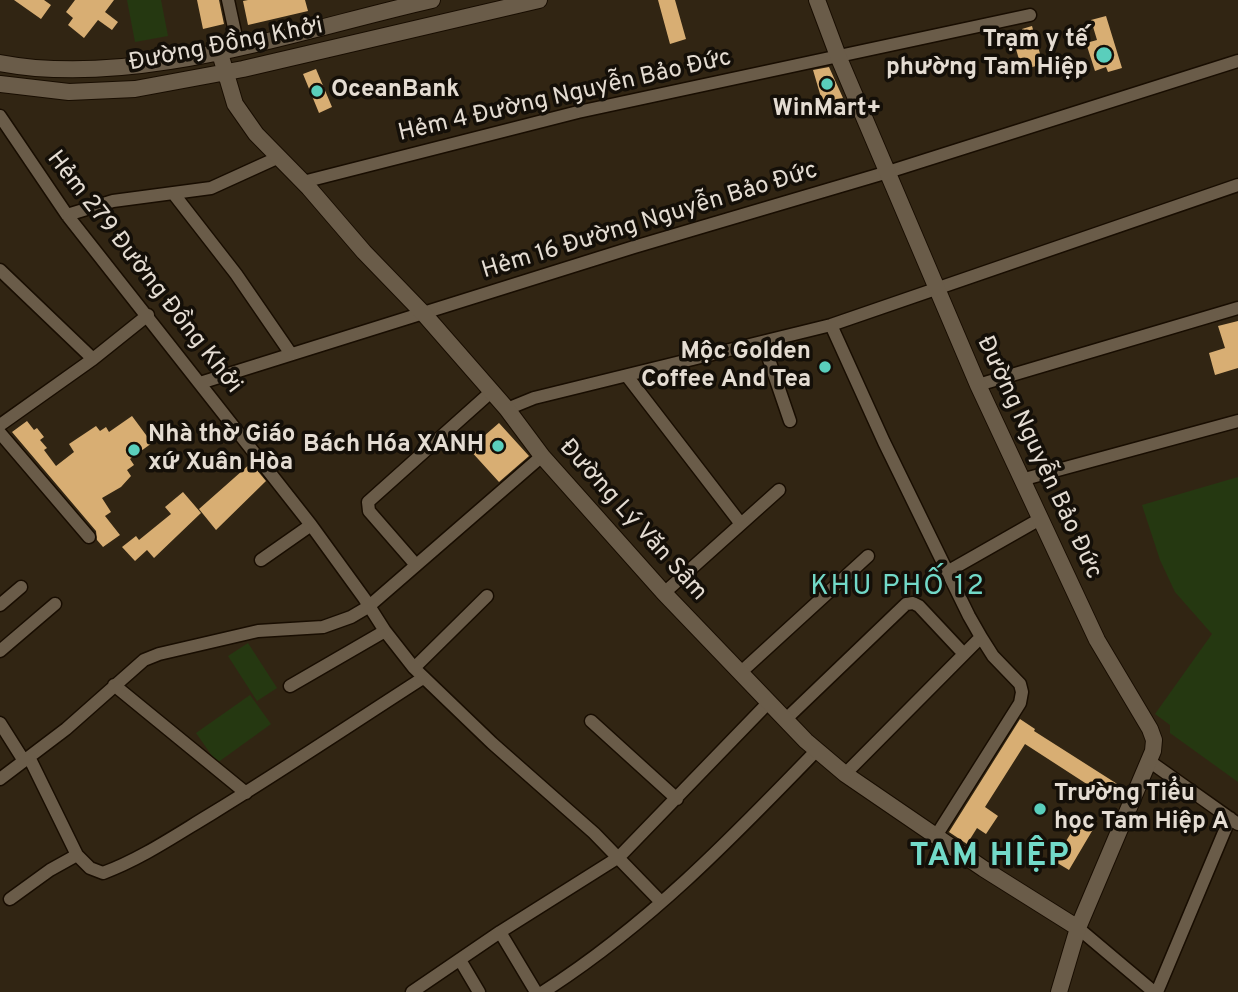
<!DOCTYPE html>
<meta charset="utf-8">
<style>
body{margin:0}
canvas{display:block;background:#312513}
</style>
<canvas width="1238" height="992"></canvas>
<script>
const c = document.querySelector('canvas').getContext('2d');
c.lineJoin = 'round';
function fill(path, color) { c.fillStyle = color; c.fill(path, 'evenodd'); }
function stroke(path, color, width, dash) { c.strokeStyle = color; c.lineWidth = width; c.lineCap = dash ? 'butt' : 'round'; c.setLineDash(dash || []); c.stroke(path); }
function label(font, color, halo, rows, align = 'center') {
  c.font = font + ' Overpass,sans-serif'; c.lineWidth = 7; c.setLineDash([]); c.textBaseline = 'middle'; c.strokeStyle = halo; c.fillStyle = color; for (const [text, x, y, turn = 0] of rows) {
    c.save(); c.translate(x, y); c.rotate((+turn || 0) * Math.PI / 180); c.textAlign = isNaN(turn) ? turn : align; if (halo) c.strokeText(text, 0, 0); c.fillText(text, 0, 0); c.restore();
  }
}
const green = new Path2D(`
 M127,0H161L168,36L135,42Z
 M1238,477V782L1170,733V725L1155,714L1212,634L1175,592L1160,560L1142,505Z
 M248,643L277,688L257,701L228,656Z
 M250,695L271,724L217,763L196,733Z`);
const building = new Path2D(`
 M14,0H44L51,5L41,19Z
 M75,0H114L105,12L118,22L112,30L98,20L84,38L68,25L73,18L66,12Z
 M197,0H219L224,24L203,29Z
 M248,0H305L308,11L248,25L243,1Z
 M658,0H675L686,39L670,44Z
 M1106,16L1122,68L1108,72L1106,67L1095,71L1086,43L1097,40L1091,20Z
 M1032,26L1043,64L1022,70L1014,42L1025,39L1022,29Z
 M829,67L843,98L823,104L813,70Z
 M316,69L332,107L319,113L303,74Z
 M1238,321V368L1215,375L1209,353L1225,348L1218,326Z
 M132,416L152,443L130,459L134,465L127,470L131,476L121,487L102,498L111,512L105,516L120,535L103,547L97,540L96,531L12,432L27,421L34,430L37,428L44,437L40,440L47,448L44,450L56,466L74,452L69,444L96,426L100,431L106,427L109,432Z
 M499,423L529,456L499,482L469,449Z
 M251,463L266,481L216,530L199,509Z
 M183,492L201,513L154,558L147,550L135,561L122,547L136,536L139,540L171,514L165,507Z
 M1020,719L1035,729L1034,731L1122,787L1113,801L1025,744L985,807L998,816L986,834L977,828L967,844L949,832Z
 M1080,818L1095,826L1069,870L1054,861Z`);
const street = new Path2D(`
 M228,0L238,46
 M0,116L67,215L311,525L364,598L385,631L414,668L492,743L594,833L661,902
 M303,182L578,112L1030,15
 M173,193L236,274L291,354
 M67,215L113,201L211,188L277,158
 M0,270L93,359
 M831,325L884,442L969,616L981,637L845,774
 M763,342L790,421
 M627,376L741,524
 M200,383L634,247L888,172L1238,61
 M978,385L1238,308
 M507,409L534,398L831,325L1238,185
 M0,425L93,359L148,315
 M0,433L89,537
 M1021,480L1238,421
 M261,560L311,525
 M416,565L369,511L368,502L491,392
 M947,572L1040,519
 M664,593L779,490
 M0,605L21,587
 M0,651L55,604
 M414,668L487,596
 M740,673L868,556
 M114,685L246,793
 M290,686L385,631
 M786,719L906,604L913,603L919,606L964,654
 M591,721L677,799
 M0,723L24,761
 M29,757L77,855L90,868L103,873C141,859 176,835 211,814C283,770 353,723 423,678
 M1149,761L1238,824
 M0,779L66,729L144,660L159,654L258,631L323,627L351,617L368,607L542,456
 M936,836L1020,703L1022,692L1020,684L993,656L981,637
 M10,899L50,870L77,855
 M1078,928L1154,992
 M500,932L536,992
 M460,960L479,992
 M412,992L500,932L619,857L769,702
 M543,992C648,925 731,839 817,750
 M1157,992L1230,818`);
const secondary = new Path2D(`
 M817,0L838,56L978,385L1097,640L1150,729L1154,740L1153,751L1078,928L1059,992
 M219,50L235,104L256,134L309,188L364,252L424,314L507,409L542,456L664,593L806,741L845,774L984,869L1078,928
 M0,63C136,89 299,30 432,0
 M0,84L69,92L135,89L243,69L539,0`);
const markers = [
 [1104,55,9,"#5acebc"],
 [827,84,7,"#5acebc"],
 [317,91,7,"#5acebc"],
 [825,367,7,"#5acebc"],
 [498,446,7,"#5acebc"],
 [134,450,7,"#5acebc"],
 [1040,809,7,"#5acebc"]
];
const poiNames = [
 ["Trạm y tế",1088,41],
 ["phường Tam Hiệp",1088,69],
 ["OceanBank",331,91,"left"],
 ["WinMart+",827,110,"center"],
 ["Mộc Golden",811,353],
 ["Coffee And Tea",811,381],
 ["Nhà thờ Giáo",148,436,"left"],
 ["xứ Xuân Hòa",148,464,"left"],
 ["Bách Hóa XANH",484,446],
 ["Trường Tiểu",1054,795,"left"],
 ["học Tam Hiệp A",1054,823,"left"]
];
const streetNames = [
 ["Đường Đồng Khởi",226,46,-11],
 ["Hẻm 4 Đường Nguyễn Bảo Đức",565,97,-13],
 ["Hẻm 16 Đường Nguyễn Bảo Đức",650,222,-17],
 ["Hẻm 279 Đường Đồng Khởi",143,273,52],
 ["Đường Nguyễn Bảo Đức",1038,458,65],
 ["Đường Lý Văn Sâm",632,521,48]
];
const quarterNames = [
 ["KHU PHỐ 12",898,588]
];
const districtNames = [
 ["TAM HIỆP",990,859]
];
fill(green, '#253811');
fill(building, '#d8ae73');
stroke(street, '#180d01', 15);
stroke(secondary, '#180d01', 18);
stroke(street, '#6a5c49', 12);
stroke(secondary, '#6a5c49', 16);
for (const [x, y, r, color] of markers) { const dot = new Path2D(); dot.arc(x, y, r, 0, 2 * Math.PI); c.fillStyle = color; c.fill(dot); stroke(dot, '#140f08', 2.5); }
label('bold 24px', '#e4dcd2', '#140f08', poiNames, 'right');
label('24px', '#e4dcd2', '#140f08', streetNames);
c.letterSpacing = '2px';
label('28px', '#72d9c8', '#140f08', quarterNames);
c.letterSpacing = '0px';
c.letterSpacing = '2px';
label('bold 32px', '#72d9c8', '#140f08', districtNames);
c.letterSpacing = '0px';
</script>
